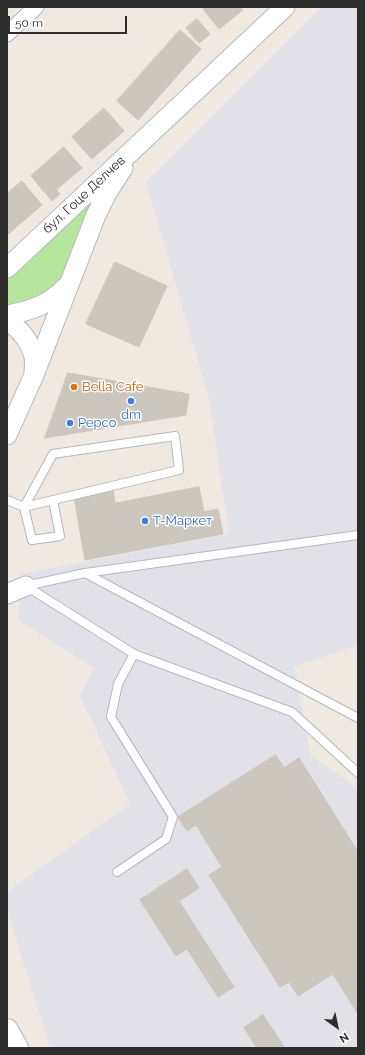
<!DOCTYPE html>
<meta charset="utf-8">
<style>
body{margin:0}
#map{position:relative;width:365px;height:1055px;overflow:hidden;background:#efe9e1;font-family:Raleway,sans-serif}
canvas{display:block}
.frame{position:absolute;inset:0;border:8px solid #2e2e2e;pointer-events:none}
.north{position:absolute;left:317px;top:1007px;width:40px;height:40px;-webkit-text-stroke:3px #fff;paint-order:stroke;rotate:147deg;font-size:11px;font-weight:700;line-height:16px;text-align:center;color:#2e2e2e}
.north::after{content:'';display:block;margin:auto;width:14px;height:18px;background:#2e2e2e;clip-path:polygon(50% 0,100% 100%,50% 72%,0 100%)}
.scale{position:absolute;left:8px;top:16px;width:119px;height:18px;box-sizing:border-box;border:2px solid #2e2e2e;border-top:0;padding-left:5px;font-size:12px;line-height:14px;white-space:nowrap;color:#2e2e2e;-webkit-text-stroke:3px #fff;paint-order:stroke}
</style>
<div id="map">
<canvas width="365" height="1055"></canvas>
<div class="frame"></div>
<div class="north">N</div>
<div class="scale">50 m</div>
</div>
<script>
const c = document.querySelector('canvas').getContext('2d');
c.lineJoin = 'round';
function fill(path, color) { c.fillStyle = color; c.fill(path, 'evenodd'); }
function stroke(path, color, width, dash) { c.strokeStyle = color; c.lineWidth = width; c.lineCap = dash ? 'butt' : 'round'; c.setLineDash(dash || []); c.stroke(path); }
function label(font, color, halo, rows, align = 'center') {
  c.font = font + ' Raleway,sans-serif'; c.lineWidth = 3; c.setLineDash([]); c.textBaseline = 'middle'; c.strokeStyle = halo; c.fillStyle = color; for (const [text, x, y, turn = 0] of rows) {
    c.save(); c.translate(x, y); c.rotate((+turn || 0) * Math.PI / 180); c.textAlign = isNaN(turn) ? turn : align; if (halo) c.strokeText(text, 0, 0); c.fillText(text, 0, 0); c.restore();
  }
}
const industrial = new Path2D(`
 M321,7H358V645L294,667L311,756L358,788V1048H50L7,909V892L130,804L80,696L94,668L18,620L21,574L229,534L209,398L146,182Z`);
const green = new Path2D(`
 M97,193L62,281L36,299L7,306V280Z`);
const building = new Path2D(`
 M206,7H240L243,10L219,29L203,9Z
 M197,19L210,34L199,43L186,28Z
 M180,30L201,49L138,120L117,101Z
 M104,108L124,131L92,159L72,137Z
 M64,147L82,168L56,190L60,194L52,201L31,176Z
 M22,181L42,205L7,235V194Z
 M115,262L167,286L139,347L86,324Z
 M68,373L189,394L186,415L45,438Z
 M199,487L204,512L218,509L223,534L85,560L74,497L113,490L115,503Z
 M276,755L284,768L299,758L358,852V882L356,883L358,887V1014L333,974L298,996L289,982L280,987L209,875L222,867L196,825L187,831L178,817Z
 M187,869L199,888L179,901L234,987L218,997L187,949L176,956L140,900Z
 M263,1015L285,1048H257L244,1028Z`);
const service = new Path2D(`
 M7,500L24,507L179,470L175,436L53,454L24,507L32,540L60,536L53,500
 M85,573L358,718
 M25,586L85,573L358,535
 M26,586L134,654
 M117,872L166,839L173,817L111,717L118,684L134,654L292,712L358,773`);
const minor = new Path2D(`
 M7,34L36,7`);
const tertiary = new Path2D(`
 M7,268L285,7
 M7,315C31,311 50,304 67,286
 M7,321C19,327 31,343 34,357C35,362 34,368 34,373
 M7,435L34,375L96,215L107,193L123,168
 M7,594L26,586`);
const secondary = new Path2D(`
 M7,1030L17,1048`);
const markers = [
 [74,387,4,"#e8710a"],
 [131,401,4,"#3f7fe0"],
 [70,423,4,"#3f7fe0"],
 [145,521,4,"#3f7fe0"]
];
const streetNames = [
 ["бул. Гоце Делчев",84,195,-43]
];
const foodNames = [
 ["Bella Cafe",82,387]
];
const shopNames = [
 ["dm",131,415,"center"],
 ["Pepco",78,423],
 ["Т-Маркет",153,521]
];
fill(industrial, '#e3e1e8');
fill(green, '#b6e59e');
fill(building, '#cbc7bf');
stroke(building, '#cbc5ba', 1);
stroke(service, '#b4b7c1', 10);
stroke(minor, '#b4b7c1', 17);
stroke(tertiary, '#b4b7c1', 21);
stroke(secondary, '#b4b7c1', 24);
stroke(service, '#fff', 8);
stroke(minor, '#fff', 15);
stroke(tertiary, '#fff', 19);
stroke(secondary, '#fff', 22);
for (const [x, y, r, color] of markers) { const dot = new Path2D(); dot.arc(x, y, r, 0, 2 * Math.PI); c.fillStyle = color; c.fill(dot); stroke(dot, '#fff', 1.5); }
label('13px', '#2e2e2e', '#fff', streetNames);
label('13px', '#c56008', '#fff', foodNames, 'left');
label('13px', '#366cbe', '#fff', shopNames, 'left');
</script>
